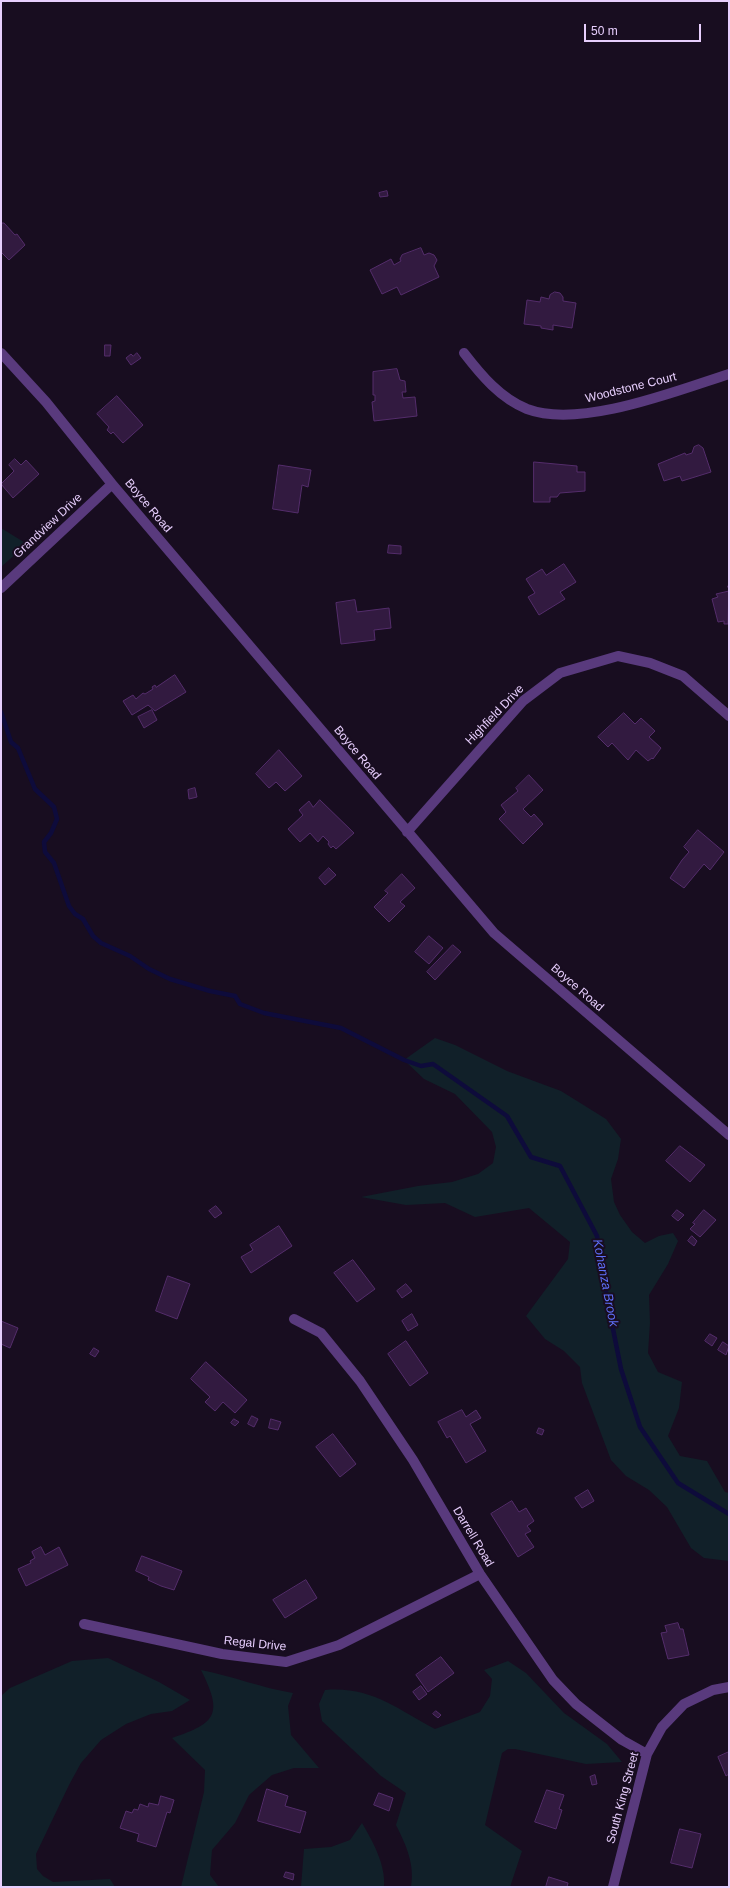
<!DOCTYPE html>
<style>
body{margin:0}
#map{position:relative;width:730px;height:1888px;overflow:hidden;background:#180d20;font-family:Arial,sans-serif}
canvas{display:block}
.frame{position:absolute;inset:0;border:2px solid #e7cefd;pointer-events:none}
.scale{position:absolute;left:584px;top:24px;width:117px;height:18px;box-sizing:border-box;border:2px solid #e7cefd;border-top:0;padding-left:5px;font-size:12px;line-height:14px;white-space:nowrap;color:#e7cefd;-webkit-text-stroke:3px #180d20;paint-order:stroke}
</style>
<div id="map">
<canvas width="730" height="1888"></canvas>
<div class="frame"></div>
<div class="scale">50 m</div>
</div>
<script>
const c = document.querySelector('canvas').getContext('2d');
c.lineJoin = 'round';
function fill(path, color) { c.fillStyle = color; c.fill(path, 'evenodd'); }
function stroke(path, color, width, dash) { c.strokeStyle = color; c.lineWidth = width; c.lineCap = dash ? 'butt' : 'round'; c.setLineDash(dash || []); c.stroke(path); }
function label(font, color, halo, rows, align = 'center') {
  c.font = font + ' Arial,sans-serif'; c.lineWidth = 4; c.setLineDash([]); c.textBaseline = 'middle'; c.strokeStyle = halo; c.fillStyle = color; for (const [text, x, y, turn = 0] of rows) {
    c.save(); c.translate(x, y); c.rotate((+turn || 0) * Math.PI / 180); c.textAlign = isNaN(turn) ? turn : align; if (halo) c.strokeText(text, 0, 0); c.fillText(text, 0, 0); c.restore();
  }
}
const green = new Path2D(`
 M1,528L27,544L1,567Z
 M435,1038L455,1045L507,1071L561,1091L606,1119L621,1139L618,1159L611,1179L614,1202L620,1215L632,1232L645,1243L659,1236L673,1233L678,1241L668,1264L649,1295L650,1323L648,1353L658,1372L682,1382L679,1408L668,1436L680,1456L707,1461L725,1492L729,1493V1561L704,1558L691,1548L667,1507L649,1490L626,1476L611,1460L582,1383L580,1367L564,1351L545,1339L526,1316L568,1259L570,1242L529,1208L475,1217L445,1203L406,1205L361,1197L418,1186L452,1182L478,1174L493,1163L496,1147L492,1132L455,1094L424,1079L404,1060Z
 M108,1658L159,1682L190,1700L172,1711L151,1714L126,1724L101,1740L81,1763L69,1785L36,1854L37,1869L43,1876L53,1882L110,1879L115,1887H1V1696L10,1688L72,1661Z
 M508,1661L526,1673L564,1713L607,1744L622,1762L586,1764L515,1749H508L502,1753L485,1825L522,1851L510,1887H411C415,1864 406,1845 396,1825L406,1793L381,1776L322,1721L319,1704L325,1690C371,1686 397,1709 435,1729L480,1712L490,1696L492,1679L484,1670Z
 M201,1670C232,1676 262,1688 293,1693L288,1706L291,1735L319,1768H294L272,1775L249,1795L235,1823L212,1850L210,1875L219,1887H181L204,1792L205,1770L172,1738C217,1723 223,1714 201,1670Z
 M362,1823C373,1842 386,1865 384,1887H301L304,1849L331,1847L350,1840Z`);
const stream = new Path2D(`
 M1,712L11,742L18,748L35,789L54,807L57,819L51,833L44,842L45,852L54,863L69,906L75,914L83,919L93,936L101,943L130,956L149,969L170,979L210,991L235,996L240,1004L264,1013L341,1028L404,1060L421,1066L433,1064L507,1116L531,1157L560,1166L597,1236L608,1304L621,1369L640,1427L678,1483L729,1514`);
const building = new Path2D(`
 M387,191L388,196L380,197L379,193Z
 M1,223H4L15,235L17,234L25,245L9,260L1,252Z
 M421,248L424,255L429,253L434,255L437,260L434,266L439,277L401,295L397,287L382,294L370,270L391,259L394,265L401,261L400,259L402,255Z
 M555,292L560,293L563,297V301L576,303L572,328L553,325V330L541,328V326L524,324L527,300L540,302L541,297L549,299L550,295Z
 M105,345H111L110,356H105Z
 M137,353L141,358L131,365L126,358L131,354L133,356Z
 M397,369L400,380L405,381L406,392H402L403,398L415,397L417,416L374,421L372,402L375,401V395H373V372Z
 M117,396L143,425L123,443L113,432L111,434L107,430L109,427L97,414Z
 M699,445L703,448L711,472L682,481L680,476L664,481L658,464L685,453L686,455L692,453L694,447Z
 M15,459L21,465L26,460L39,474L13,498L1,484L14,471L9,465Z
 M534,462L577,466V472H585V491L560,493L557,497H550V502H534Z
 M279,465L311,470L308,487L302,485L298,513L273,509Z
 M389,545L401,546V554L388,553Z
 M564,564L576,582L560,592L565,599L539,615L528,597L535,593L526,579L542,569L546,575Z
 M728,586H729L728,624H724V621L718,622L712,599L718,597L716,594L729,591Z
 M355,600L357,612L389,608L391,628L374,630L375,640L341,644L336,603Z
 M175,675L186,692L155,711L148,705L132,715L123,701L133,695L136,699L143,693L145,694L153,689L152,687L155,685L156,687Z
 M152,710L157,720L144,728L138,717Z
 M624,713L635,724L641,718L655,731L649,737L661,748L653,759L652,758L648,761L636,750L628,760L612,743L608,747L598,737Z
 M279,750L302,776L285,791L276,782L269,788L256,774Z
 M529,775L543,790L523,809L531,817L534,814L543,824L523,844L499,819L506,812L501,805L518,791L516,788Z
 M195,788L197,797L189,799L188,790Z
 M320,800L354,833L336,849L333,846L331,848L328,844L329,842L323,836L318,842L310,833L300,842L288,829L303,815L299,810L309,801L313,807Z
 M698,830L724,852L710,870L704,864L684,888L670,878L682,860L689,852L684,847Z
 M329,868L336,875L325,885L319,878Z
 M402,874L415,888L400,902L405,906L389,922L374,907L388,893L385,891Z
 M429,936L443,948L429,964L415,952Z
 M453,945L461,952L435,980L427,972Z
 M680,1146L705,1165L690,1182L666,1161Z
 M216,1206L222,1213L215,1218L209,1211Z
 M677,1210L684,1215L678,1221L672,1216Z
 M704,1210L716,1220L700,1237L690,1229L695,1224L693,1223Z
 M279,1226L292,1246L251,1273L241,1257L253,1250L250,1245Z
 M692,1236L697,1241L694,1246L688,1241Z
 M353,1260L375,1289L357,1302L334,1273Z
 M168,1276L190,1284L177,1319L156,1311Z
 M406,1284L412,1291L402,1298L397,1291Z
 M412,1314L418,1325L408,1331L402,1321Z
 M1,1321L18,1328L10,1348L1,1344Z
 M710,1334L717,1338L712,1346L705,1341Z
 M406,1341L428,1373L410,1386L388,1354Z
 M723,1342L729,1346L726,1355L718,1350Z
 M94,1348L99,1351L95,1357L90,1354Z
 M206,1362L247,1400L235,1413L223,1402L215,1411L205,1402L210,1397L191,1379Z
 M462,1410L466,1417L476,1410L481,1418L470,1424L486,1451L466,1463L450,1436L447,1438L438,1422Z
 M252,1416L258,1419L254,1427L248,1424Z
 M234,1419L239,1422L235,1426L231,1423Z
 M271,1419L281,1422L278,1430L269,1428Z
 M539,1428L544,1430L542,1435L537,1433Z
 M333,1434L356,1464L340,1477L316,1447Z
 M588,1490L594,1501L582,1508L575,1498Z
 M512,1501L519,1512L526,1508L534,1521L527,1526L531,1531L525,1534L534,1547L518,1557L491,1514Z
 M41,1547L45,1555L59,1547L68,1565L26,1586L18,1569L31,1563L30,1561L35,1558L32,1552Z
 M142,1556L182,1571L174,1590L161,1586L148,1580L149,1577L136,1571Z
 M306,1580L317,1598L285,1618L273,1600Z
 M678,1623L680,1629H683L689,1655L668,1659L661,1633L667,1632L665,1626Z
 M441,1657L454,1673L428,1692L416,1675Z
 M421,1686L427,1694L419,1700L413,1692Z
 M436,1711L441,1715L438,1718L433,1714Z
 M729,1752V1774L726,1776L718,1757Z
 M595,1775L597,1784L592,1785L590,1777Z
 M267,1789L288,1796L285,1806L306,1812L300,1833L258,1821Z
 M547,1790L564,1795L559,1809L562,1810L556,1829L535,1822Z
 M379,1793L393,1798L389,1811L374,1805Z
 M161,1796L174,1800L170,1813L167,1812L156,1847L137,1841L139,1834L120,1828L126,1811L132,1813L134,1809L138,1810L140,1804L148,1807L149,1803L158,1805Z
 M680,1829L701,1834L692,1868L671,1863Z
 M286,1872L294,1874L293,1880L284,1877Z
 M549,1877L568,1883L567,1887H546Z`);
const minor = new Path2D(`
 M1,353L46,402L112,484L494,933L729,1135
 M464,353C481,375 500,398 527,409C580,429 676,391 729,374
 M1,588L112,484
 M407,832L523,701L560,673L618,656L650,663L683,676L729,716
 M294,1319L321,1333L360,1381L413,1460L480,1574L553,1680L576,1704L622,1740L647,1754
 M84,1624L222,1654L286,1662L339,1645L480,1574
 M613,1887L647,1754L662,1727L684,1704L713,1690L729,1687`);
const streetNames = [
 ["Woodstone Court",631,388,-14],
 ["Boyce Road",148,506,50],
 ["Grandview Drive",48,526,-43],
 ["Highfield Drive",495,715,-46],
 ["Boyce Road",357,753,50],
 ["Boyce Road",577,988,41],
 ["Darrell Road",473,1537,59],
 ["Regal Drive",255,1644,6],
 ["South King Street",623,1798,-75]
];
const waterNames = [
 ["Kohanza Brook",605,1283,79]
];
fill(green, '#112029');
stroke(stream, '#0e0b3b', 4.5);
fill(building, '#321a40');
stroke(building, '#542d6b', 1);
stroke(minor, '#593a7d', 10);
label('12px', '#e7cefd', '#180d20', streetNames);
label('italic 13px', '#5f70fa', '#180d20', waterNames);
</script>
